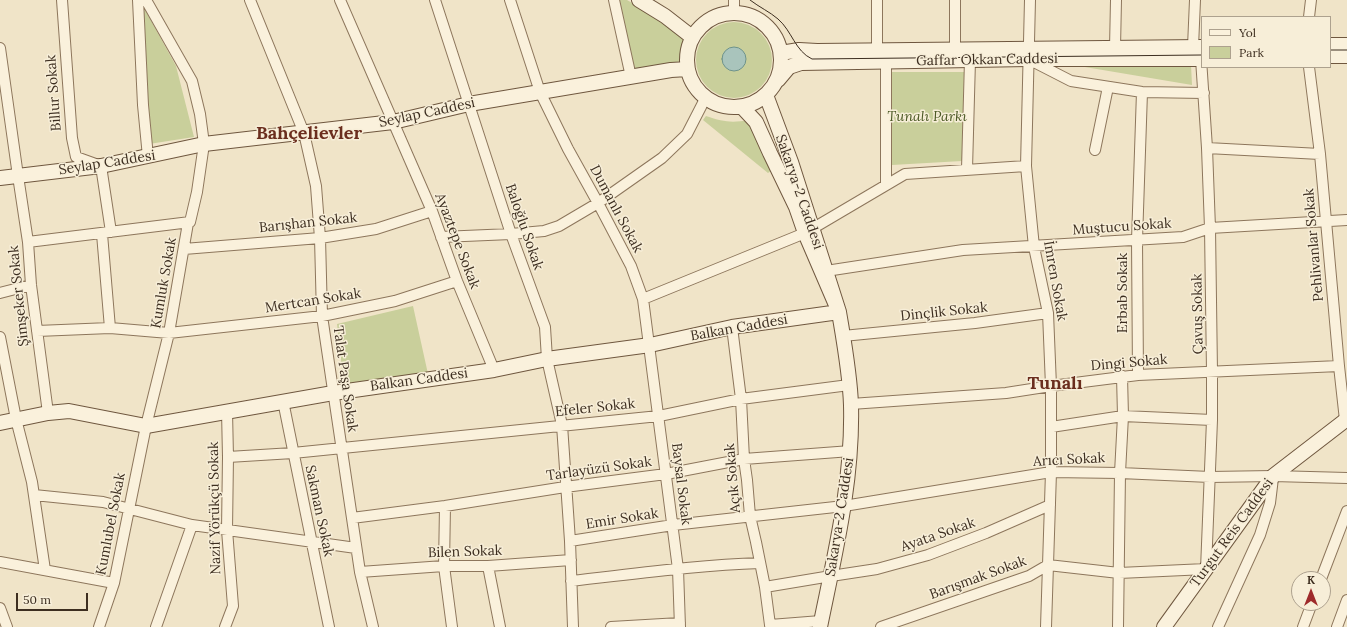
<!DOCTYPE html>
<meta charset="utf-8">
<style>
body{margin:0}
#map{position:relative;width:1347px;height:627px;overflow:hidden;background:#f0e4c8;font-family:Lora,serif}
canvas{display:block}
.legend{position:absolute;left:1201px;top:16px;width:130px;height:52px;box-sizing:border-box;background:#f7eed8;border:1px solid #ada18e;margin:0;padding:5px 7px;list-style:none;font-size:12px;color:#3d2e20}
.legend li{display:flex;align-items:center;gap:8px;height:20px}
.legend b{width:20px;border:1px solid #ada18e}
.north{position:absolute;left:1291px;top:571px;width:40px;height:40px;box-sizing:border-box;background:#f7eed8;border:1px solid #ada18e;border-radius:50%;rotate:0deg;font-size:11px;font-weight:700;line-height:16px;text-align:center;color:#3d2e20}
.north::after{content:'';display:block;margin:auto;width:14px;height:18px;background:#9e2a2b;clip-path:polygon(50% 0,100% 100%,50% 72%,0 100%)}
.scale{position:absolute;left:16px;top:593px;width:72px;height:18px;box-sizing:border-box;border:2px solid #3d2e20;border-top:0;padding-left:5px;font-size:12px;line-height:14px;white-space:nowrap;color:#3d2e20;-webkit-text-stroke:3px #f7eed8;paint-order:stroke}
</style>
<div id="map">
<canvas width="1347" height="627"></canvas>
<ul class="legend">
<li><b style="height:5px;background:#faf1dc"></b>Yol</li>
<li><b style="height:11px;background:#c9cf9b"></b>Park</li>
</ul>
<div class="north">K</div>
<div class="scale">50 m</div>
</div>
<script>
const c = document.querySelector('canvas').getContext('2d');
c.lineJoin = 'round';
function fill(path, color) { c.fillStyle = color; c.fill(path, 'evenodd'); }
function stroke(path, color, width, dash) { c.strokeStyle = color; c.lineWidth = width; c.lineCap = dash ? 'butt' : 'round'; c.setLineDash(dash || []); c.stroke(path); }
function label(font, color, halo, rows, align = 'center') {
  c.font = font + ' Lora,serif'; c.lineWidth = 3; c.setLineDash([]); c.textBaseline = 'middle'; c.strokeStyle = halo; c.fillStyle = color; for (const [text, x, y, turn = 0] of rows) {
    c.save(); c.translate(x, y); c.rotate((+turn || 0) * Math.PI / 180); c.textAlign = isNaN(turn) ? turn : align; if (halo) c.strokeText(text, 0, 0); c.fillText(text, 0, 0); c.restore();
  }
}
const green = new Path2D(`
 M616,0H627L688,35L685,60L633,72Z
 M143,6L176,66L194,137L149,144Z
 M696 60a38 38 0 1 1 76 0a38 38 0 1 1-76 0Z
 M1073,65H1191L1192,85Z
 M890,72H964L962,161L892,165Z
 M706,116C723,122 732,123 749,120L771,171L768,173L703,120Z
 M413,306L428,374L344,387L337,324Z`);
const water = new Path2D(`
 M722 59a12 12 0 1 1 24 0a12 12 0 1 1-24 0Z`);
const street = new Path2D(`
 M62,0L72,138L76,157L101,166L111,232
 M138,0L143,105L148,157
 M250,0L304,133L316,186L320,238L322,316L360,572L373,627
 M340,0L432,211L457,281L494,370
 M435,0L511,234L545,327L547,359L562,425L570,541L573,627
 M510,0L540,92L568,149L598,203L631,266L643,299L678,569L680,627
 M614,0L631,77
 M734,0V12
 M1030,0L1026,166L1034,247L1048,313L1051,386V472L1046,627
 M1309,17L1311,0
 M1193,47L1195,0
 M0,48L18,176L28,242L31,285L48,413
 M1115,48L1116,0
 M955,49V0
 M877,50V0
 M1030,60L1071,81L1142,92L1204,93
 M886,61V185
 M1309,67L1320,154L1339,366L1345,420
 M1207,148L1320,154
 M1095,150L1108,87
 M967,169L970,60
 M102,234L110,328L169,333L322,316L395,301L457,281
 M441,237L511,234L544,231L559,226L598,203L662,158L687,134L706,97
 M28,242L190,222
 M184,249L320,238L376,229L432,211
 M826,271L963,250L1183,237L1210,228L1347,220
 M0,293L31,285
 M643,299L805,233L905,174L1026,166
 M732,327L741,399L744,459L747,480L750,516L756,542L765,587L770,625L821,621
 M37,331L110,328
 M843,336L975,323L1048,313
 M0,337L16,419L32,482L45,570
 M1138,375L1137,240L1142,92
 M283,401L329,627
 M851,404L1006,393L1051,386L1138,375L1339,366
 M1051,427L1123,416L1212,420
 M228,457L293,453L659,416L741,399L849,385
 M34,495L103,502L192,525L356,548
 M445,506L444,566L452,627
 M352,518L445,506L565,487L666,474L744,459L851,451
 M570,541L673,525L844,506L1051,472L1120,473L1210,477L1273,476L1347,478
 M0,562L114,583
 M488,566L500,627
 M360,572L444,566H488L571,560
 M1321,579L1347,511
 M571,581C634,574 697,565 760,563
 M765,587L831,576L877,569L928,555L986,533L1050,505
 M0,608L7,627
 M99,627L114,583L146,426L169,333L188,223L190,222L197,192L204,144L200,114L192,81L146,0
 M156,627L192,525
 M225,627L233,606L227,530L228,457L227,411
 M611,627L680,623
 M881,627L1029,576L1048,565L1119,573L1206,569L1212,420V372L1210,228L1207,148L1201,59
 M1118,627L1120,473L1123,416L1122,376
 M1218,627L1260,535L1270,503L1273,478
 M1303,627L1312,603
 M1337,627L1347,600`);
const secondary = new Path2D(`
 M639,0L665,16L692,37
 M687 60a47 47 0 1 1 94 0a47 47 0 1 1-94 0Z
 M1330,45H1347
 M781,53L799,50L817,51L1202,47
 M1330,56H1347
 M778,80L789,67L801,63L1028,59H1202
 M742,107L756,122L770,153L796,207L805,233L839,312L791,162L766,95
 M0,178L101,166L204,144L393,122L469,104L671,70L688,69
 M0,423L48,413L69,411L146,426L333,393L494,370L547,359L650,345L732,327L839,312C844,342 850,374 851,405C853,481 835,553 820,627
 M1164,627L1273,476L1347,419`);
const tram = new Path2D(`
 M750,0C759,7 770,12 778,19C792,31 795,51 812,59L1202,55
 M1330,50H1347`);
const streetNames = [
 ["Gaffar Okkan Caddesi",987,60,-1],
 ["Billur Sokak",54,93,-94],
 ["Seylap Caddesi",427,113,-12],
 ["Seylap Caddesi",107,163,-9],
 ["Sakarya-2 Caddesi",799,192,71],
 ["Dumanlı Sokak",616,209,62],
 ["Barışhan Sokak",308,223,-6],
 ["Baloğlu Sokak",524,227,71],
 ["Muştucu Sokak",1122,227,-4],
 ["Ayaztepe Sokak",457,241,69],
 ["Pehlivanlar Sokak",1314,245,-95],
 ["İmren Sokak",1055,281,80],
 ["Kumluk Sokak",164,283,-80],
 ["Erbab Sokak",1123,293,-90],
 ["Şimşeker Sokak",19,296,-96],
 ["Mertcan Sokak",313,301,-9],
 ["Dinçlik Sokak",944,312,-6],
 ["Çavuş Sokak",1198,314,-91],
 ["Balkan Caddesi",739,328,-10],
 ["Dingi Sokak",1129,363,-5],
 ["Talat Paşa Sokak",345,379,82],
 ["Balkan Caddesi",419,380,-8],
 ["Efeler Sokak",595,408,-6],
 ["Arıcı Sokak",1069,460,-3],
 ["Tarlayüzü Sokak",599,469,-8],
 ["Açık Sokak",733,478,-95],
 ["Baysal Sokak",681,484,83],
 ["Nazif Yörükçü Sokak",215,508,-91],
 ["Sakman Sokak",319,511,78],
 ["Sakarya-2 Caddesi",840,517,-81],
 ["Emir Sokak",622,519,-9],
 ["Kumlubel Sokak",111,524,-79],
 ["Turgut Reis Caddesi",1232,533,-54],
 ["Ayata Sokak",938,535,-19],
 ["Bilen Sokak",465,552,-2],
 ["Barışmak Sokak",978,578,-20]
];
const parkNames = [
 ["Tunalı Parkı",927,117]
];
const districtNames = [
 ["Bahçelievler",309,134],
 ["Tunalı",1055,384]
];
fill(green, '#c9cf9b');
fill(water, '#a9c4bc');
stroke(water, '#6f938a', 1);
stroke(street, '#8d765c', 12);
stroke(secondary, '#6f573f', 16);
stroke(street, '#faf1dc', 10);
stroke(secondary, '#faf1dc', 14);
stroke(tram, '#3d2e20', 1);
label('14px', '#3d2e20', '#f7eed8', streetNames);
label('italic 14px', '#4d5a26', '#f7eed8', parkNames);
label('bold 18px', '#6b2e1e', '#f7eed8', districtNames);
</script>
